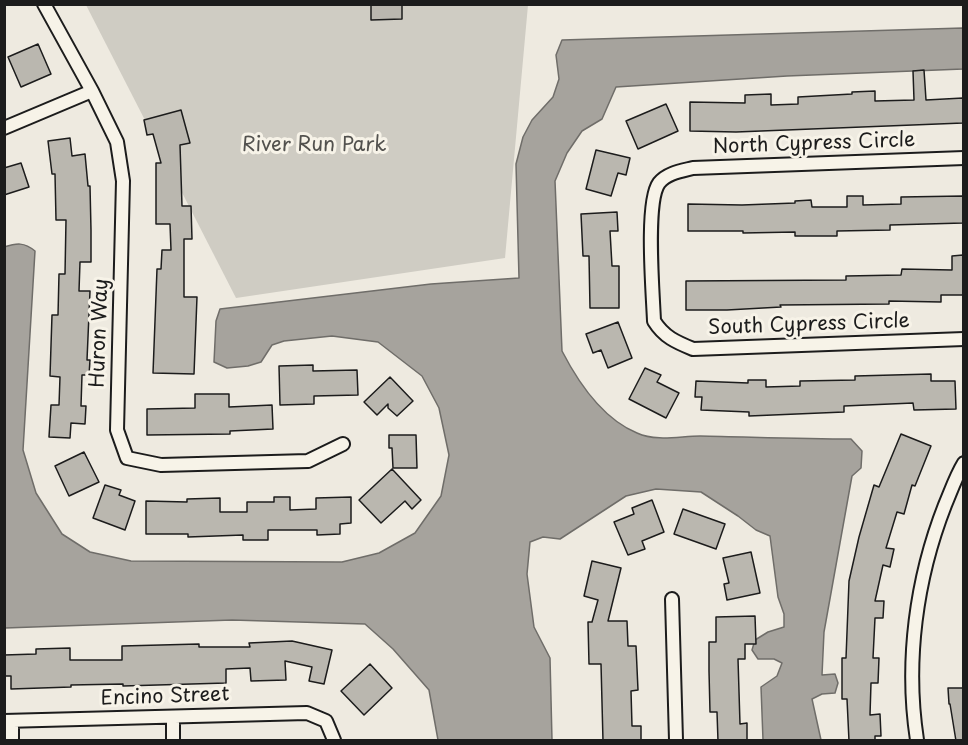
<!DOCTYPE html>
<style>
body{margin:0}
#map{position:relative;width:968px;height:745px;overflow:hidden;background:#eeeae0;font-family:"Playpen Sans",sans-serif}
canvas{display:block}
.frame{position:absolute;inset:0;border:6px solid #1c1c1c;pointer-events:none}
</style>
<div id="map">
<canvas width="968" height="745"></canvas>
<div class="frame"></div>
</div>
<script>
const c = document.querySelector('canvas').getContext('2d');
c.lineJoin = 'round';
function fill(path, color) { c.fillStyle = color; c.fill(path, 'evenodd'); }
function stroke(path, color, width, dash) { c.strokeStyle = color; c.lineWidth = width; c.lineCap = dash ? 'butt' : 'round'; c.setLineDash(dash || []); c.stroke(path); }
function label(font, color, halo, rows, align = 'center') {
  c.font = font + ' "Playpen Sans",sans-serif'; c.lineWidth = 6; c.setLineDash([]); c.textBaseline = 'middle'; c.strokeStyle = halo; c.fillStyle = color; for (const [text, x, y, turn = 0] of rows) {
    c.save(); c.translate(x, y); c.rotate((+turn || 0) * Math.PI / 180); c.textAlign = isNaN(turn) ? turn : align; if (halo) c.strokeText(text, 0, 0); c.fillText(text, 0, 0); c.restore();
  }
}
const green = new Path2D(`
 M86,5H528L505,258L236,298Z`);
const water = new Path2D(`
 M963,28V69L787,76L616,87L602,119L582,131L567,153L555,181L562,351C578,382 603,419 637,433C657,442 680,436 700,436C751,437 801,439 851,439L862,451L861,468L852,476L824,632L822,675L835,674L838,683L835,693L822,694L812,699L821,740H763L761,687L777,676L782,663L774,659H758L752,650L755,640L768,632L784,627V614L778,597L770,536L756,530L738,516L701,492L656,489L626,496L560,539L543,537L530,542L527,574L534,627L550,658L552,740H438L429,690L393,649L365,624L232,620L5,628L4,247C17,243 24,242 35,251L23,450L36,493L62,534L90,552L131,561L342,562L379,553L415,533L441,496L449,455L439,408L422,376L378,342L332,336L284,341L272,345L261,362L248,366L227,368L214,362L216,321L220,309L431,284L519,278L516,164L523,137L532,120L553,97L559,79L556,55L562,40Z`);
const building = new Path2D(`
 M371,4H402V19L371,20Z
 M38,44L51,74L21,87L8,57Z
 M924,70L926,100L963,98V123L736,132L690,131V102L745,103V95L771,94V105L798,104V97L852,94V92L875,91V101L914,100L913,71Z
 M666,104L678,131L638,149L626,121Z
 M181,110L190,143L180,145L182,206H191L192,239H184V297H197L194,374L153,373L157,269H161L162,250H171L170,224H156V163H161L153,134L147,135L144,120Z
 M70,138L72,156L85,154L88,186H90L91,230V262H80L79,291H90L87,360H90L89,375H82L81,406H86L85,424L71,423L70,438L49,437L51,405H59L60,377L50,376L52,315H58L59,274H65L66,220H56L55,174H52L48,141Z
 M596,150L630,158L626,175L618,173L611,196L586,189Z
 M21,163L29,187L4,195V168Z
 M847,196H863V205L901,204V197L963,196V223L890,225V230L837,231V236H795V232L743,233V231H688V204L742,205L795,203V201L811,200L812,207H847Z
 M617,212L618,231H610L612,266H619V308H590L589,256H583L581,214Z
 M963,255V295H941V302L889,301V304L780,305L781,307L727,310H686V281L846,280V276L901,275L902,269L952,270V256Z
 M618,322L632,358L608,368L601,350L593,353L586,334Z
 M313,365V371L357,370L358,395L314,396V404L280,405L279,366Z
 M645,368L661,375L657,382L679,393L666,418L629,399Z
 M931,374V381H955L956,409L914,410L913,403L844,406V412L749,416V412L701,410L702,397H695L696,381L748,383V380H766V387L800,386V381L855,380V376Z
 M390,377L413,401L397,416L388,408V404L377,415L364,402Z
 M195,394H229V407L272,405L273,429L230,431V434L147,435V409L195,408Z
 M901,434L931,446L915,486L912,485L904,514L897,512L886,548L894,549L890,567L883,565L875,601H884L883,618H875L873,658H879L878,683H871L870,715L880,714L881,736H875V741H849L847,699H842V658H846L849,581L859,537L874,485L879,487Z
 M389,435H416L417,468H393L392,448H389Z
 M84,452L99,482L69,496L55,466Z
 M392,469L421,500L412,509L405,501L381,523L359,500Z
 M105,485L121,490L119,495L135,501L125,530L93,518Z
 M274,497H290V510L316,509V498L351,497V523L340,524V534L317,535V530H268V540H243V535L188,537V534H146V501L187,502V499L220,498V512H247V502H274Z
 M652,500L664,532L642,541L645,549L628,555L614,522L634,514L632,508Z
 M683,509L725,524L716,549L674,534Z
 M751,552L760,593L727,600L724,584L729,583L723,558Z
 M592,561L621,568L608,621H627L628,646H636L638,690L631,691L632,726H641V741H603L601,664H589L588,622H592L598,600L584,596Z
 M755,616L756,644H745V659H738L740,724L747,723V741H718L717,712H710L709,671V642H716V617Z
 M292,641L332,650L324,684L309,681L312,667L285,661L286,680L251,681L250,668L226,669V683L123,686V684L71,685V687L11,689V676H4V655L36,654V649L70,648V660H122V646L199,644V647H250L249,643Z
 M370,664L392,688L364,715L341,691Z
 M948,688H963V741H956L950,704H949Z`);
const street = new Path2D(`
 M44,4L92,91L117,142L123,181L117,430L127,458L161,465L308,461L343,444
 M4,128L92,91
 M964,158L693,168C681,171 667,173 659,183C645,202 653,294 654,321C664,337 676,342 693,349L964,339
 M672,599L676,740
 M173,717V740
 M4,721L307,713L326,721L334,740
 M12,721V740
 M917,740C905,662 916,579 945,505C951,491 956,476 964,463`);
const streetNames = [
 ["North Cypress Circle",814,144,-2],
 ["South Cypress Circle",809,325,-2],
 ["Huron Way",100,333,-88],
 ["Encino Street",165,697,-2]
];
const parkNames = [
 ["River Run Park",314,145]
];
fill(green, '#cfccc3');
fill(water, '#a6a39d');
stroke(water, '#6f6d69', 1.5);
fill(building, '#bab7af');
stroke(building, '#1c1c1c', 1.5);
stroke(street, '#1c1c1c', 16);
stroke(street, '#f7f3e8', 12);
label('20px', '#1c1c1c', '#f7f3e8', streetNames);
label('20px', '#52514e', '#f7f3e8', parkNames);
</script>
